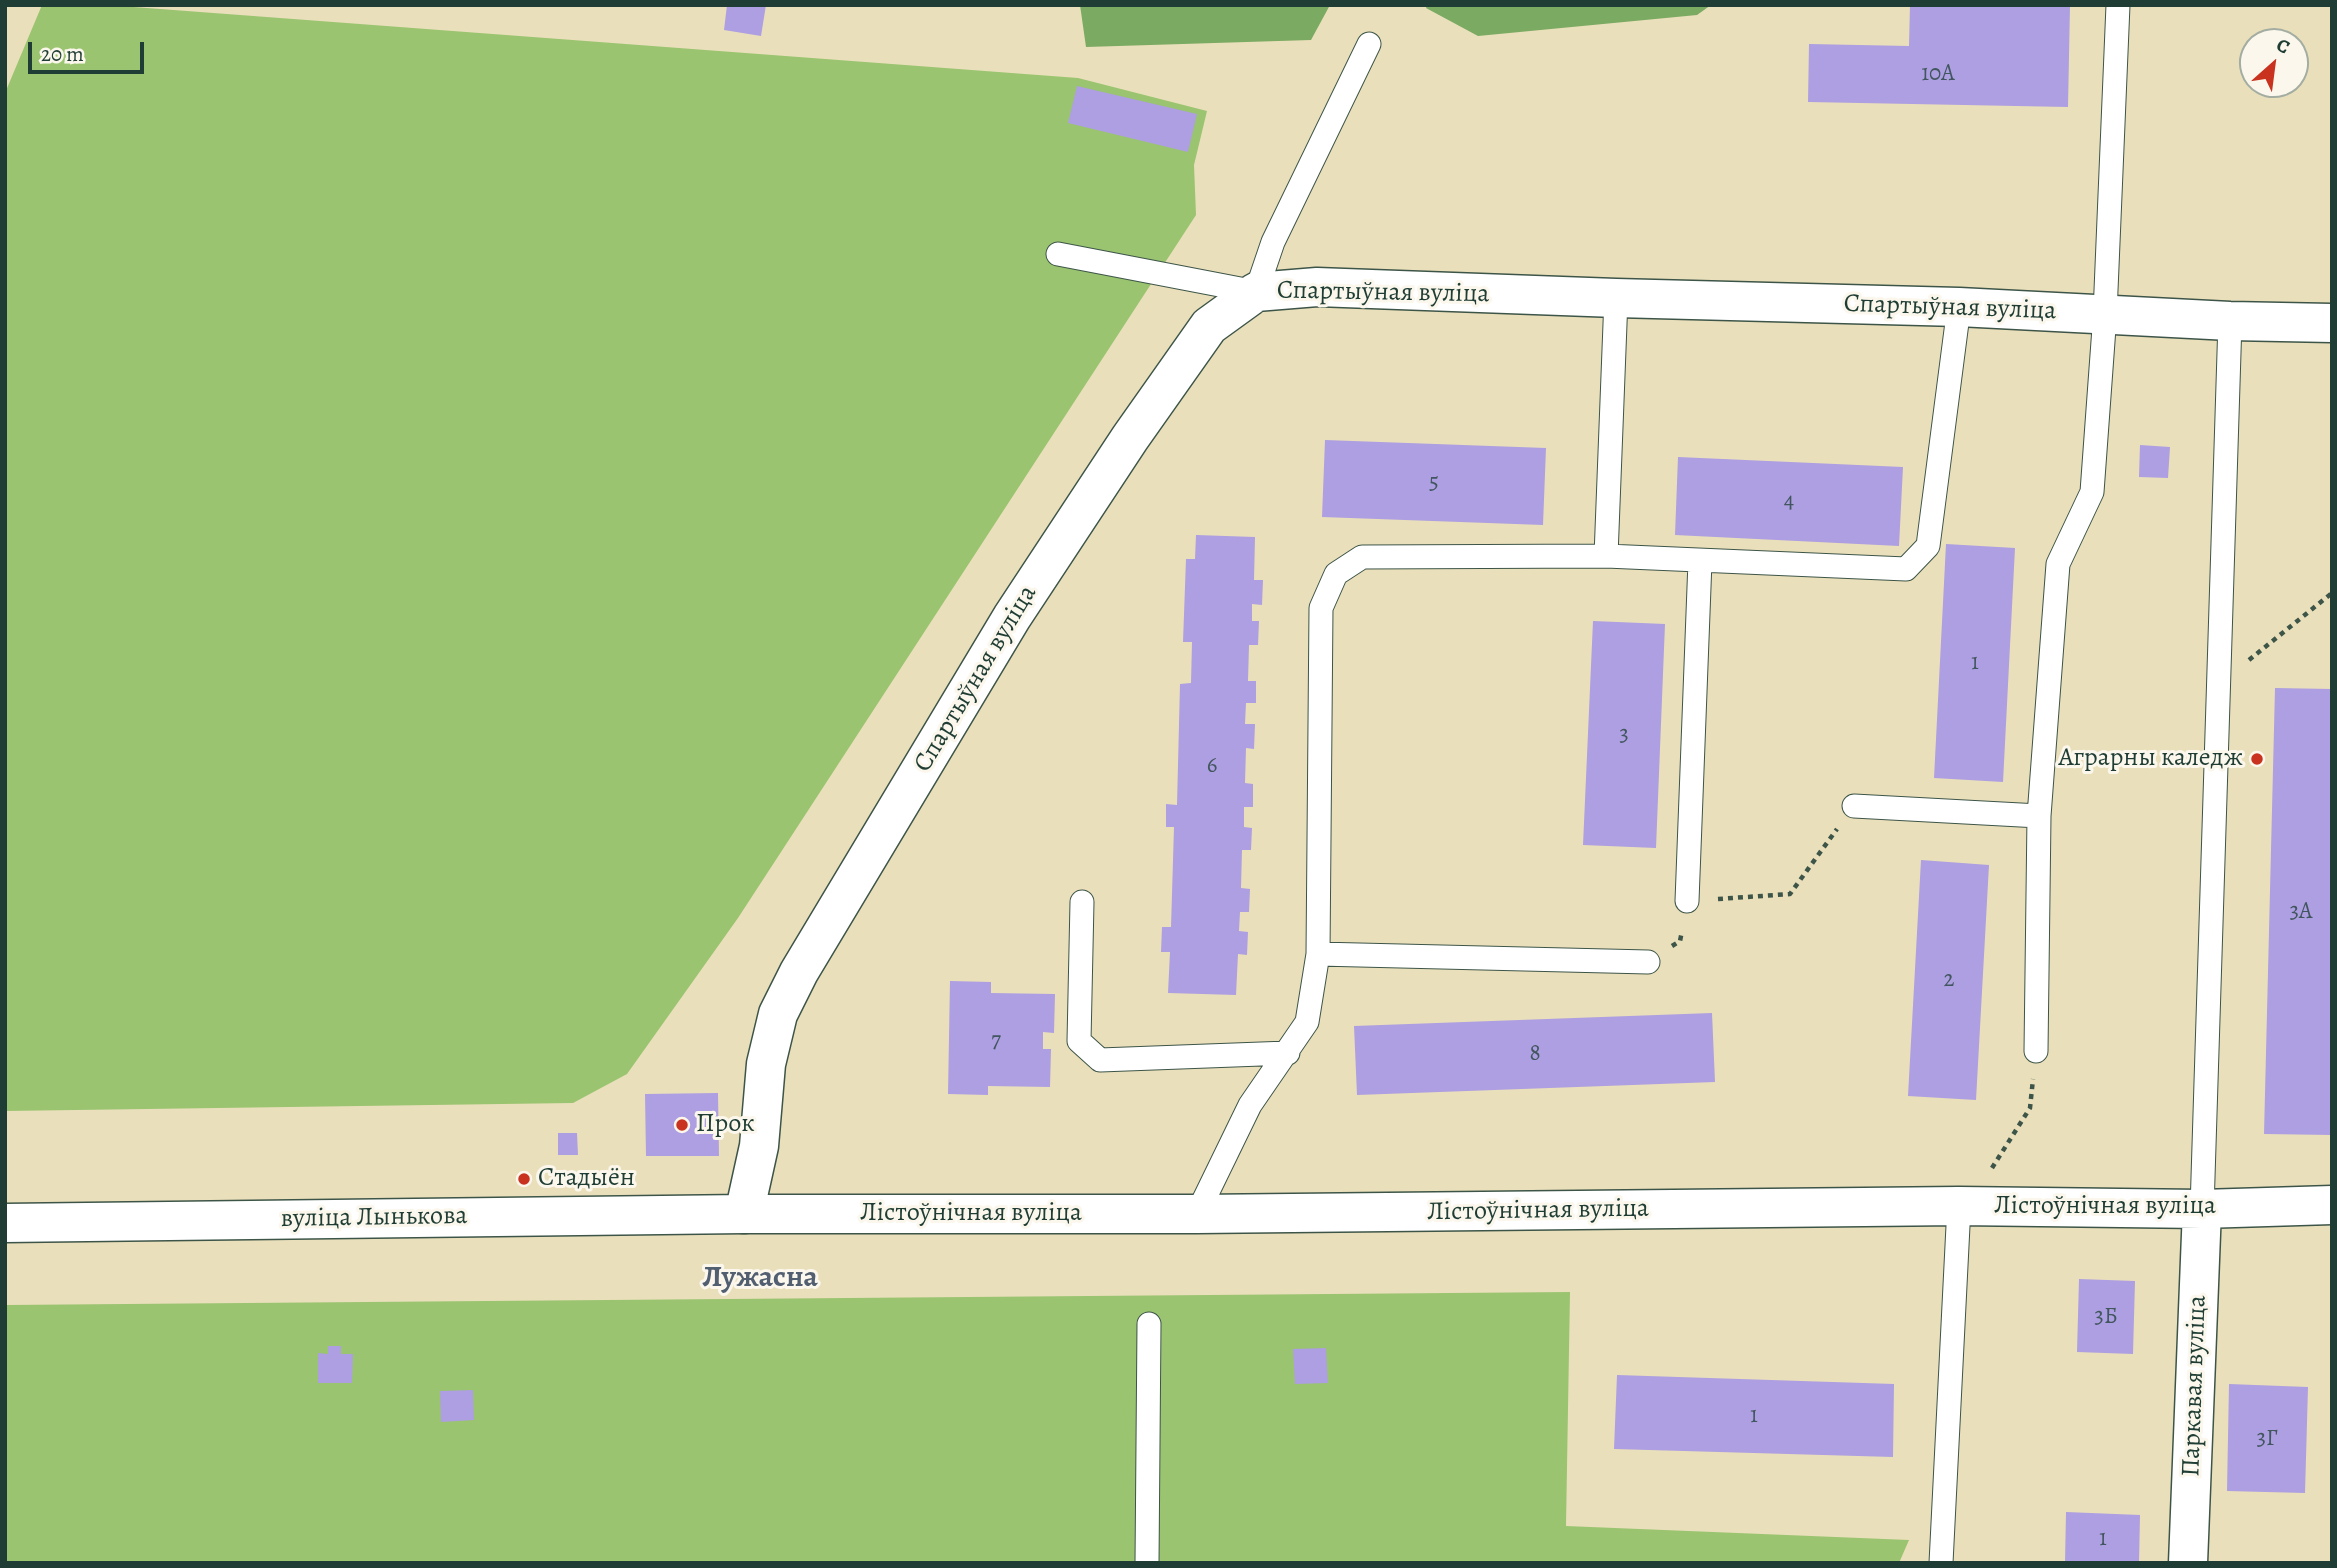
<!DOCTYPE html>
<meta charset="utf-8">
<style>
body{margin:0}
#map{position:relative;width:2337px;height:1568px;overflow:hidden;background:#eadfbb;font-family:Alegreya,serif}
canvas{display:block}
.frame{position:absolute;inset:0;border:7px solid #1f3d34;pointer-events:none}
.north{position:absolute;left:2239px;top:28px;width:70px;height:70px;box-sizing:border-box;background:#fbf7ec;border:2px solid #a3ada2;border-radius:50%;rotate:28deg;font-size:19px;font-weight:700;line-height:28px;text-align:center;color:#1f3d34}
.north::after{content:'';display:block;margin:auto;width:24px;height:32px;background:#c8321e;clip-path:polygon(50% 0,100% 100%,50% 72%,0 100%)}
.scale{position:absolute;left:28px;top:42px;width:116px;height:32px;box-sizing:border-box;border:4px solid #1f3d34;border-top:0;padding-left:9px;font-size:21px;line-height:24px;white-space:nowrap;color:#1f3d34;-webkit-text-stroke:5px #fbf7ec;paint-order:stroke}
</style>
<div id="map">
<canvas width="2337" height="1568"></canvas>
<div class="frame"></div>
<div class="north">С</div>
<div class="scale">20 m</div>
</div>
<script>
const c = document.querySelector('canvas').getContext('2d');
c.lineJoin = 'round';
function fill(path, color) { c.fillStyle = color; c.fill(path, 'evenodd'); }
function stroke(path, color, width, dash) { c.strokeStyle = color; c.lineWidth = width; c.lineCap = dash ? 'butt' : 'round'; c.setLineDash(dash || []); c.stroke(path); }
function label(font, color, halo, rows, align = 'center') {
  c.font = font + ' Alegreya,serif'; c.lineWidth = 6; c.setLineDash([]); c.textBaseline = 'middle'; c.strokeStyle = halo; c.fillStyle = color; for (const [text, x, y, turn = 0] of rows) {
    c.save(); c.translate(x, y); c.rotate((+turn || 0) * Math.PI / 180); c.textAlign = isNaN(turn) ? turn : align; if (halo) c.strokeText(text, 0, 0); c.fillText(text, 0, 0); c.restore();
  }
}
const green = new Path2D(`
 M42,5H107L1078,78L1207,111L1194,165L1196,215L738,918L627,1074L573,1103L5,1111V93Z
 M1570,1292L1566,1526L1909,1540L1899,1563H5V1305Z`);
const forest = new Path2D(`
 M1080,5H1330L1311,40L1086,47Z
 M1427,5H1711L1697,15L1478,36L1426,8Z`);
const building = new Path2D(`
 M727,5H766L761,36L724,30Z
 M1910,5H2070L2068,107L1808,102L1809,44L1909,46Z
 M1077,86L1197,114L1188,152L1068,123Z
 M1325,440L1546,448L1543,525L1322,517Z
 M2140,445L2170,447L2168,478L2139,477Z
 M1678,457L1903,467L1899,546L1675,535Z
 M1196,535L1255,537L1254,580H1263L1262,605L1252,604V621H1259L1258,645H1249L1248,681H1256V703H1246L1245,724H1255L1254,749L1246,748L1245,783L1253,784V807H1244V827L1252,828L1251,850H1242L1241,888L1250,889L1249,912H1240L1239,931L1248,932L1247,955L1238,954L1236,995L1168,993L1170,952H1161L1162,927H1171L1174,827H1166V804L1177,805L1180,684L1191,683L1192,642H1183L1186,559H1195Z
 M1946,544L2015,548L2003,782L1934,778Z
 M1593,621L1665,624L1656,848L1583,845Z
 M2275,688L2332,689V1135L2264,1134Z
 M1921,860L1989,865L1976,1100L1908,1096Z
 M950,981L991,982V993L1055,994L1054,1033L1043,1032V1049H1051L1050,1087L988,1086V1095L948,1094Z
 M1712,1013L1715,1082L1357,1095L1354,1026Z
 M718,1093L719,1156H646L645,1094Z
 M558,1133H577L578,1155H558Z
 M2079,1279L2135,1281L2133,1354L2077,1352Z
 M328,1346H341V1354H353L352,1383H318V1353L328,1354Z
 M1326,1348L1328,1383L1295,1384L1293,1349Z
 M1617,1375L1894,1384L1893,1457L1614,1449Z
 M2229,1384L2308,1387L2305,1493L2227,1491Z
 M473,1390L474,1420L441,1422L440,1391Z
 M2066,1512L2140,1515L2139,1563H2065Z`);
const path = new Path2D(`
 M2249,660L2332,593
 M1718,899L1790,894L1837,829
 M1672,946L1680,941L1682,931
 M1992,1168L2030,1108L2033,1079`);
const service = new Path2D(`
 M1058,254L1256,292L1273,242L1369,44
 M1606,556L1906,569L1928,546L1959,307
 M1854,806L2039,816
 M1687,901L1700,561
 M1082,902L1079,1041L1100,1060L1288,1053
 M1318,954L1648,962
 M2036,1051L2039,816L2058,564L2092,492L2105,314L2118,5
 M2202,1209L2230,321
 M1197,1214L1250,1105L1307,1022L1318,954L1321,608L1336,574L1362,557L1606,556L1616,298
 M1147,1563L1149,1324
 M1941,1563L1959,1206`);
const minor = new Path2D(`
 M744,1214H1197L1959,1206L2202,1209L2332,1205
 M2188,1563L2202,1209`);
const tertiary = new Path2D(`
 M5,1223L744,1214L759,1146L766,1064L778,1014L799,972L1012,617L1130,438L1209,326L1256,292L1317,287L1616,298L1959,307L2230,321L2332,323`);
const markers = [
 [2257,759,7,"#c8321e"],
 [682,1125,7,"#c8321e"],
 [524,1179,7,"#c8321e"]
];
const numberNames = [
 ["10А",1938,74],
 ["5",1434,483],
 ["4",1789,501],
 ["1",1975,663],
 ["3",1624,735],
 ["6",1212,766],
 ["3А",2301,912],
 ["2",1949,980],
 ["7",996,1041],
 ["8",1535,1054],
 ["3Б",2106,1317],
 ["1",1754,1416],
 ["3Г",2267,1439],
 ["1",2103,1539]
];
const streetNames = [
 ["Спартыўная вуліца",1383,293,1],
 ["Спартыўная вуліца",1950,308,2],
 ["Спартыўная вуліца",976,679,-59],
 ["Лістоўнічная вуліца",2105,1207],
 ["Лістоўнічная вуліца",1538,1211,-1],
 ["Лістоўнічная вуліца",971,1214],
 ["вуліца Лынькова",374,1218,-1],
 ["Паркавая вуліца",2195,1386,-88]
];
const poiNames = [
 ["Аграрны каледж",2243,759,"right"],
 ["Прок",696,1125],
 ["Стадыён",538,1179]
];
const quarterNames = [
 ["Лужасна",760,1279]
];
fill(green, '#9ac470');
fill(forest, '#7baa62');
fill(building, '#ad9fe1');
stroke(service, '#3d5548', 25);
stroke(minor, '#3d5548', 41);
stroke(tertiary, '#3d5548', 41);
stroke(path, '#3d5548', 4.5, [5, 5]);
stroke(service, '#fff', 23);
stroke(minor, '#fff', 38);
stroke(tertiary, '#fff', 38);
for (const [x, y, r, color] of markers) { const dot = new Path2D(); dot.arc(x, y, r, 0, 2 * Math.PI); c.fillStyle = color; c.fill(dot); stroke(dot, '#fbf7ec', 2.5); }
label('23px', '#42565f', null, numberNames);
label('26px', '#1f3d34', '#fbf7ec', streetNames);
label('26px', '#1f3d34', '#fbf7ec', poiNames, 'left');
label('bold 30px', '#515f71', '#fbf7ec', quarterNames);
</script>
